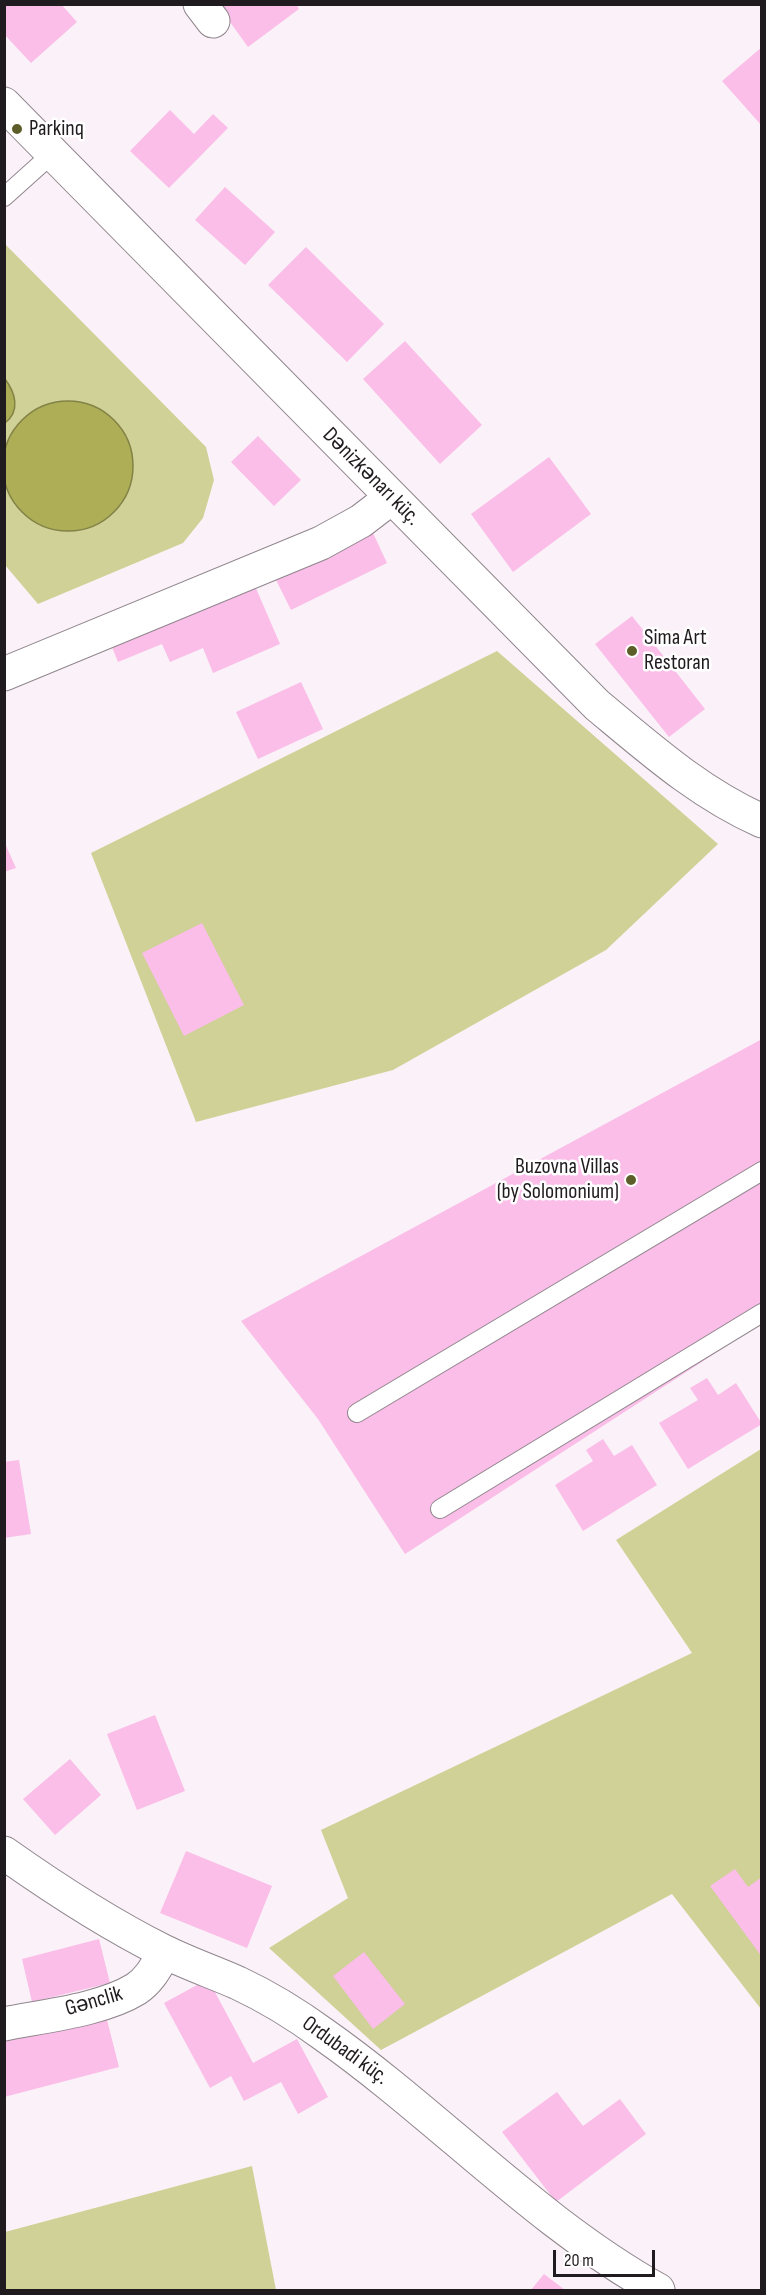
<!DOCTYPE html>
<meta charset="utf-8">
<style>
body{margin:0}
#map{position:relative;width:766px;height:2295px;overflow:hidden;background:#fbf1f8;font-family:"Sofia Sans Condensed",sans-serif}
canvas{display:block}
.frame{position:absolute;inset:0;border:6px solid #1f1b1e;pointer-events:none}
.scale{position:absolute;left:553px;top:2250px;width:102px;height:27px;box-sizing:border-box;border:3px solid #1f1b1e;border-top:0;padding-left:8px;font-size:18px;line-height:21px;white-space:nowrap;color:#1f1b1e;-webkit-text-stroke:4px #fff;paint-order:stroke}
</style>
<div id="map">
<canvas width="766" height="2295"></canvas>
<div class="frame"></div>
<div class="scale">20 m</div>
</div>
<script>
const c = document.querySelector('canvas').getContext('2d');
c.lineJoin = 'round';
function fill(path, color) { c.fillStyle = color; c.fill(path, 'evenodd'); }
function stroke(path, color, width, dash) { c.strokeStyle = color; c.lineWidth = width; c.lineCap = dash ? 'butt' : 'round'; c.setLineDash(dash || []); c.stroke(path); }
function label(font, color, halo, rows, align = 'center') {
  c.font = font + ' "Sofia Sans Condensed",sans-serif'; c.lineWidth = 5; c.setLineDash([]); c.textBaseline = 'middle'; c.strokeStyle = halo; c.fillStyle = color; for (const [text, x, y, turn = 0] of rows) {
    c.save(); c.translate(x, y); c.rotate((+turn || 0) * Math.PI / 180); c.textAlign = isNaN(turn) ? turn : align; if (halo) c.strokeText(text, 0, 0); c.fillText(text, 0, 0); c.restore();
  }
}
const green = new Path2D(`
 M4,243L206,447L214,480L203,518L183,543L38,604L5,565Z
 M497,651L718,844L606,950L393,1070L196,1122L91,853Z
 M761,1449V2009L672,1894L381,2050L269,1948L348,1898L321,1830L692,1653L616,1540Z
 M252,2166L276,2290H5V2232Z`);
const water = new Path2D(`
 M5,379C15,392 21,411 5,423Z
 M3 466a65 65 0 1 1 130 0a65 65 0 1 1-130 0Z`);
const building = new Path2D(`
 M4,4H61L77,22L31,63L4,34Z
 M217,4H296L299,9L248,47Z
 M762,47V126L722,81Z
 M170,110L194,134L213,114L228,128L169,188L130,151Z
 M225,187L275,232L245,265L195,220Z
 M306,247L384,324L347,362L268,285Z
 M405,341L482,425L440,464L363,379Z
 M258,436L301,480L274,506L231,462Z
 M549,457L591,514L513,572L471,514Z
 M373,533L387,563L291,610L276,580Z
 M255,586L280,644L213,673L203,648L170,662L162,644L118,662L112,647Z
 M632,616L705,709L669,737L595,644Z
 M301,682L323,729L258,759L236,712Z
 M4,841L16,868L4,872Z
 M202,923L244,1005L184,1036L142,953Z
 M762,1039V1323L405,1554L318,1419L241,1321Z
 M707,1378L718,1395L736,1383L762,1424L688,1469L659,1423L698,1400L690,1388Z
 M603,1439L614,1456L632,1445L657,1485L583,1531L555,1485L593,1461L586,1450Z
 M19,1460L31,1534L4,1538V1462Z
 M155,1715L185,1791L137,1810L107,1734Z
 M70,1759L101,1795L55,1835L23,1799Z
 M186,1851L272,1886L247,1948L160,1913Z
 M735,1869L748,1887L762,1877V1957L710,1886Z
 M99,1939L110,1983L32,2002L22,1959Z
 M364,1952L405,2004L373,2029L333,1976Z
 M208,1979L253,2063L297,2039L328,2097L298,2114L281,2082L244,2101L231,2076L210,2088L164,2003Z
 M105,2012L119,2067L4,2097V2037Z
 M557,2092L583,2126L620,2099L646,2134L556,2202L502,2132Z
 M544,2274L565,2290H531Z`);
const service = new Path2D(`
 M4,197L53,153
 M357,1413L762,1171
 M440,1509L762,1313`);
const minor = new Path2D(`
 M200,4L213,21
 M4,104L597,705C650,749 699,793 762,821
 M4,674L321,543L361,521L391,498
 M4,1853C55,1889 107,1923 163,1951C187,1963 213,1972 238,1983C268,1997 297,2015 323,2034C438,2115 535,2221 658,2290
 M4,2024C44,2016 102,2010 136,1989C150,1980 157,1965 165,1952`);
const markers = [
 [17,129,6,"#5d5d2a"],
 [632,651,6,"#5d5d2a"],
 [631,1180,6,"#5d5d2a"]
];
const poiNames = [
 ["Parkinq",29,129],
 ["Sima Art",644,638],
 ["Restoran",644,663],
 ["Buzovna Villas",619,1167,"right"],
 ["(by Solomonium)",619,1192,"right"]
];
const streetNames = [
 ["Dənizkənarı küç.",371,477,45],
 ["Gənclik",94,2002,-16],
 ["Ordubadi küç.",345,2051,36]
];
fill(green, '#d0d197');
fill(water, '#aeae57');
stroke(water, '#838246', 1.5);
fill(building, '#fabee8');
stroke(service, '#90868d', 20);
stroke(minor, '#90868d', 35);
stroke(service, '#fff', 18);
stroke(minor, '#fff', 33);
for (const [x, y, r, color] of markers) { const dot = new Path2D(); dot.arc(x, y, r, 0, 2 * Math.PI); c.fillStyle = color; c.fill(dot); stroke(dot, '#fff', 2); }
label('22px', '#1f1b1e', '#fff', poiNames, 'left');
label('22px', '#1f1b1e', '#fff', streetNames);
</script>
